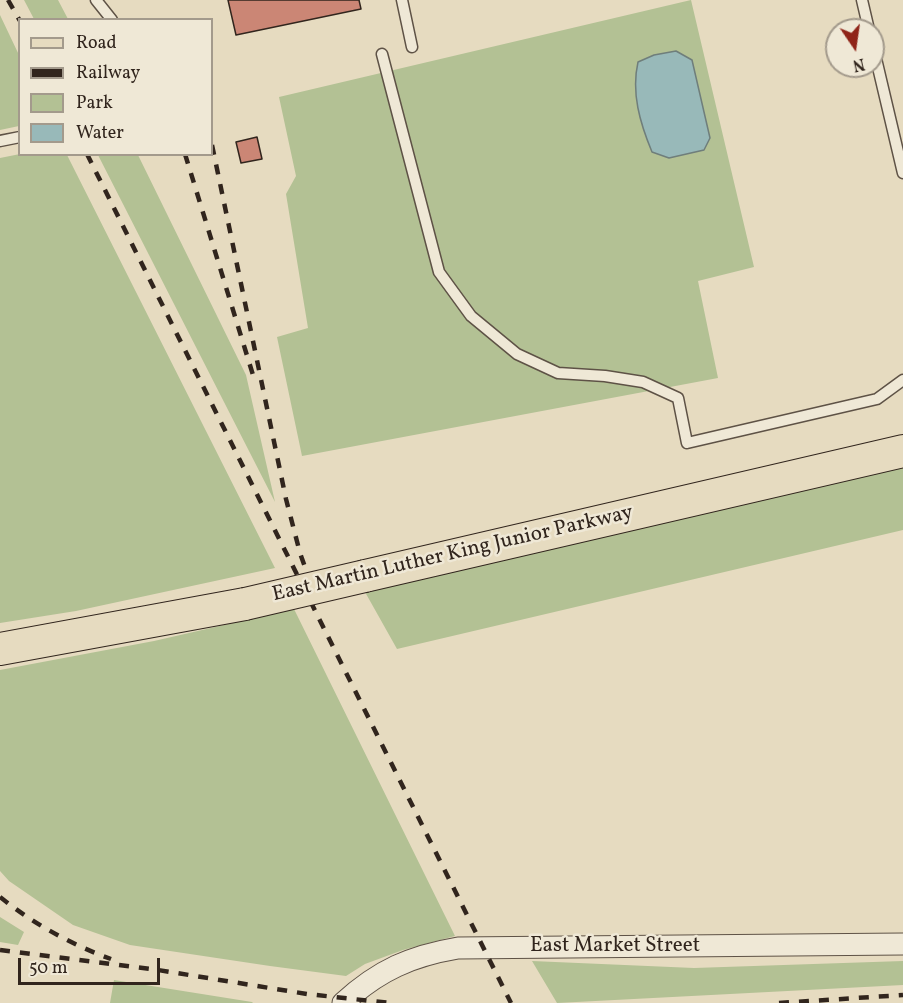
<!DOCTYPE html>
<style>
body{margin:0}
#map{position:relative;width:903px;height:1003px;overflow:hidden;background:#e6dbc0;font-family:Vollkorn,serif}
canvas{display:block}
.legend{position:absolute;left:18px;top:18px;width:195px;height:138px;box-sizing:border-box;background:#efe8d6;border:2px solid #a39a8c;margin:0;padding:8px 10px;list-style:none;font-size:18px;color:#31251d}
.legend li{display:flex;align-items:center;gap:12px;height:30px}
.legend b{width:30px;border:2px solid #a39a8c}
.north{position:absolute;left:825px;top:18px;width:60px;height:60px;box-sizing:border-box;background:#efe8d6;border:2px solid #a39a8c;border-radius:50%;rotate:167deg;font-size:16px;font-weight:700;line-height:24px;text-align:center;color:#31251d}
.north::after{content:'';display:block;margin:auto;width:21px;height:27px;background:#8f2418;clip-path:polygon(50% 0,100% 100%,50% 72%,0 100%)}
.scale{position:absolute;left:18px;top:958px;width:142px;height:27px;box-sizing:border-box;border:3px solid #31251d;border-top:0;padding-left:8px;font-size:18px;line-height:21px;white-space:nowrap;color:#31251d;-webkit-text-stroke:4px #efe8d6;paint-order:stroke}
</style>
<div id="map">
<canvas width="903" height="1003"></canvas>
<ul class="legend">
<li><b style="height:8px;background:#e6dbc0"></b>Road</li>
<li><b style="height:8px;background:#31251d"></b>Railway</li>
<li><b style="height:16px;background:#b3c194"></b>Park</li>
<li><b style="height:16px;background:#98b9b9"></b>Water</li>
</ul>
<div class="north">N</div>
<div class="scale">50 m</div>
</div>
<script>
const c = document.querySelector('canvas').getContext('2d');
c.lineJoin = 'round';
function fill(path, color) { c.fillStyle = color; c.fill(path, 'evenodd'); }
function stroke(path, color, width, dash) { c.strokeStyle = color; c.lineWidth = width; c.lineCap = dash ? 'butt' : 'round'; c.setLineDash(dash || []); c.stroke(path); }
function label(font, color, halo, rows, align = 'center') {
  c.font = font + ' Vollkorn,serif'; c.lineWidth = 5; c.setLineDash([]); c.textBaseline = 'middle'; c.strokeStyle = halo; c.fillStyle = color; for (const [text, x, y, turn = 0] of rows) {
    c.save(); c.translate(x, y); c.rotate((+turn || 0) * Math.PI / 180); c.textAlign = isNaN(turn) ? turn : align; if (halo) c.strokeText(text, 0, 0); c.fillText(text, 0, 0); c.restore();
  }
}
const green = new Path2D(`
 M24,0H58L68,19H34Z
 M691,0L754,267L698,281L718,378L302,456L277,337L308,328L286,194L296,176L279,97Z
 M0,15L19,55V126L0,130Z
 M20,154L67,155L275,568L76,611L0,623V158Z
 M98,155H138L246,375L275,502Z
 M903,466V530L397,649L365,592Z
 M294,609L455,936L403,950L365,964L346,976L270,966L130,945L73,925L9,881L0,871V670L154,641Z
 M0,917L24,932L18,945L0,942Z
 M532,961L694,968L903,961V985L557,1003Z
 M114,980L252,1002L253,1003H110Z`);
const water = new Path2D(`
 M676,51L692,60L710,138L704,150L669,158L652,152C640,123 631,93 638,62L654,55Z`);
const building = new Path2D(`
 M228,0H359L361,9L236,35Z
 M257,137L262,159L241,163L236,142Z`);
const service = new Path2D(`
 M96,0L112,20
 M402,0L412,47
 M862,0L869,30
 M873,46L903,173
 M382,54L439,272L471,316L517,354L558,373L605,376L643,382L678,398L687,443L877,399L903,380
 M0,141L20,137`);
const minor = new Path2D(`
 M343,1003C379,970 411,956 458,948L903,944`);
const primary = new Path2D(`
 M365,576L903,451
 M0,649L245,604`);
const rail = new Path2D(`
 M8,0L20,21
 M212,145L286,499L300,553L317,601
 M87,154L511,1003
 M185,154L253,375
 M0,897C34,924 70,944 111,959
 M0,950L158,970L307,994L390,1003
 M779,1003L903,995`);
const primaryBridge = new Path2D(`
 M245,604L365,576`);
const streetNames = [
 ["East Martin Luther King Junior Parkway",453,555,-13],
 ["East Market Street",615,947]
];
fill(green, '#b3c194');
fill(water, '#98b9b9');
stroke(water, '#6f7e7b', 1.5);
fill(building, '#cb8675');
stroke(building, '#31251d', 1.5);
stroke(service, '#5e5246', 13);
stroke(minor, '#5e5246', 23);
stroke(primary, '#31251d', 34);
stroke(service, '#efe8d6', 10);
stroke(minor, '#efe8d6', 21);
stroke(primary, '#e6dbc0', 32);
stroke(rail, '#31251d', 4.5, [10, 10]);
stroke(primaryBridge, '#31251d', 34, []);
stroke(primaryBridge, '#e6dbc0', 32);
label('21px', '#31251d', '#efe8d6', streetNames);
</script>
